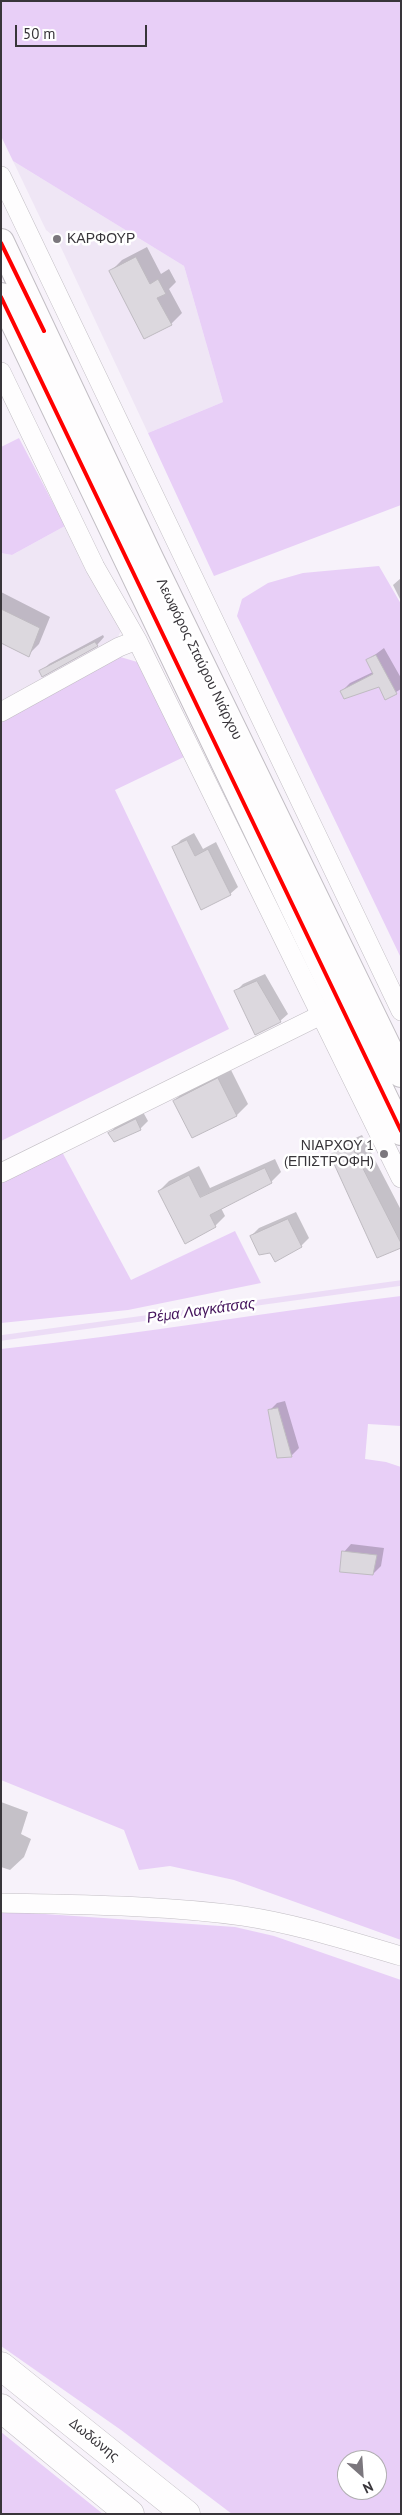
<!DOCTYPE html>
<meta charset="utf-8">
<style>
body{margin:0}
#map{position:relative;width:402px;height:2515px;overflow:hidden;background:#f7f2fa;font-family:"PT Sans",sans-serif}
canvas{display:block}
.frame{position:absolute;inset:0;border:2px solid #38353a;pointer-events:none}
.north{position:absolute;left:337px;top:2450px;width:50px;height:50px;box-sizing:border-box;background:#fff;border:1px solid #afaeb0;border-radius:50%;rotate:154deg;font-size:14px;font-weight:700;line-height:20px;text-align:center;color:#38353a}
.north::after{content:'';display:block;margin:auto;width:18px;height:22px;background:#7b777d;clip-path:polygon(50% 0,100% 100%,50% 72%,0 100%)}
.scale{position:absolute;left:15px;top:25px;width:132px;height:22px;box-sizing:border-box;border:2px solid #38353a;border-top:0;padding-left:6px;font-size:15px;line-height:18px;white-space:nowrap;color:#38353a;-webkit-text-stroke:4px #fff;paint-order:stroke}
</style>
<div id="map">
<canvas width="402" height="2515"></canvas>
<div class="frame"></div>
<div class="north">N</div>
<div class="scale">50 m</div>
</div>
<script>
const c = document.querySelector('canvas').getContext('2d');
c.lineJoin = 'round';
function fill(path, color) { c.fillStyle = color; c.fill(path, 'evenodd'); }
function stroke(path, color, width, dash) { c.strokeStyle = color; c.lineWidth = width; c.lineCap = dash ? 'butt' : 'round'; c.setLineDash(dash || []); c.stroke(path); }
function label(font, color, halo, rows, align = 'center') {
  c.font = font + ' "PT Sans",sans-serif'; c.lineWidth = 5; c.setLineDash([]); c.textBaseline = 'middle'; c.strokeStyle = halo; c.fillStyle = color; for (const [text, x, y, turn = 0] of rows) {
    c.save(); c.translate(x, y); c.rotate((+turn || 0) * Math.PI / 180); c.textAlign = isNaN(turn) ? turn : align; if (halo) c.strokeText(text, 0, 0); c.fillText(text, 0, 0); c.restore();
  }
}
const built = new Path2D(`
 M13,161L184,266L223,402L148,433L57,239L46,230Z
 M65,526L121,631L112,648L1,706V553L12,555Z`);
const green = new Path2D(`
 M1,1H401V505L214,576L148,433L223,402L184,266L13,161L1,136Z
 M19,438L65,526L12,555L1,553V447Z
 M379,566L401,604V958L237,616L242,599L268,583L303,573Z
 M117,656L144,664L188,755L115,790L229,1029L1,1141V718Z
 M61,1150L131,1280L235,1231L261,1283L128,1310L1,1323V1179Z
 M401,1296V1426L368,1424L365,1459L386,1462L401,1467V1940L234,1880L170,1866L139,1870L124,1830L1,1780V1349C135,1335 267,1312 401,1296Z
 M1,1911L235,1927L274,1936L401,1980V2514H232L121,2430L1,2346ZM347,2460H377V2490H347Z
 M1,2432L103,2514H1Z`);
const shadow = new Path2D(`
 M147,247L161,274L169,269L176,282L169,289L182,313L171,324L111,271L122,260Z
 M401,578V601L393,585Z
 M1,592L50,617L39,644L28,655L1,641Z
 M103,635L104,637L97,645L41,672L49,664Z
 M384,648L401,678V689L386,698L380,685L342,691L350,683L373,672L368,660Z
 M194,833L203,849L216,842L238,887L230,894L173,848L181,840Z
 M265,974L288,1014L280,1021L236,991L243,984Z
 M230,1068L248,1104L237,1115L193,1137L174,1101L185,1090Z
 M143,1112L148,1121L140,1129L110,1133L117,1125Z
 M362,1135L401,1210V1247L331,1156L342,1144Z
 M275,1159L281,1172L271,1182L221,1208L225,1216L215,1226L159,1191L169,1181L199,1166L210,1188Z
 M296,1212L309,1238L301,1246L270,1251L251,1236L259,1228Z
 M285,1401L299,1448L292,1455L278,1457L270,1410L277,1403Z
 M351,1544L384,1548L381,1566L373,1574L344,1552Z
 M1,1802L28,1812L21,1834L31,1839L24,1857L10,1870L1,1867Z`);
const stream = new Path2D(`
 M1,1338L401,1283`);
const building = new Path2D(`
 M136,257L150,284L158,279L166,294L157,298L172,325L144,339L109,271Z
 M1,609L40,628L29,657L1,643Z
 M95,642L98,646L42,677L39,671Z
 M376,655L397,694L385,700L379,687L344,699L340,691L373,674L366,660Z
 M187,840L195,856L208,849L231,895L201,910L172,847Z
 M257,981L281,1022L255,1035L234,991Z
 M218,1078L237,1116L192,1138L173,1101Z
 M136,1119L141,1130L114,1142L108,1133Z
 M351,1145L401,1243V1248L377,1258L330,1155Z
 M265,1168L272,1183L210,1215L216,1227L185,1244L158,1191L189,1175L200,1197Z
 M288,1219L302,1247L275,1262L270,1253L259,1255L250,1236Z
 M278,1408L292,1457L277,1458L268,1410Z
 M342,1551L377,1555L373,1575L340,1572Z`);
const street = new Path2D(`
 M1,176L401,1011
 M1,372L95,567L137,640L401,1178
 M1,712L119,647L137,640
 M1,1173L321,1015
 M1,1903C82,1905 163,1905 243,1916C297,1924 349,1941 401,1956`);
const secondary = new Path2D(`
 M1,242L150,558L401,1074
 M1,296L401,1132`);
const primary = new Path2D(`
 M1,2366L186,2514
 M1,2408L130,2514`);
const bus1 = new Path2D(`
 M1,243L44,331
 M1,297L401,1131`);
const markers = [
 [57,239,5,"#7b777d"],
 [384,1154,5,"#7b777d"]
];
const poiNames = [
 ["ΚΑΡΦΟΥΡ",67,239],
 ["ΝΙΑΡΧΟΥ 1",374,1146,"right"],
 ["(ΕΠΙΣΤΡΟΦΗ)",374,1162,"right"]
];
const streetNames = [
 ["Λεωφόρος Σταύρου Νιάρχου",199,659,64],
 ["Δωδώνης",94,2440,39]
];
const waterNames = [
 ["Ρέμα Λαγκάτσας",201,1311,-8]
];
fill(built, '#efe6f5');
fill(green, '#e8cff7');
fill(shadow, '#0003');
stroke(stream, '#ecdcf6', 5.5);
fill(building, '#dcd8de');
stroke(building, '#bfbbc1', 1);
stroke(street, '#c2bec4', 20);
stroke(secondary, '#c2bec4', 28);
stroke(primary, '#c2bec4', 29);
stroke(street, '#fefdfe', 19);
stroke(secondary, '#fefdfe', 26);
stroke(primary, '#fefdfe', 28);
stroke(bus1, '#f00', 4);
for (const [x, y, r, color] of markers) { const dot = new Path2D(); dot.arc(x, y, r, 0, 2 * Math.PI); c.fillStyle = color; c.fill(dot); stroke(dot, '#fff', 2); }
label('14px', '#38353a', '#fff', poiNames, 'left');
label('14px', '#38353a', '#fff', streetNames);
label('italic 15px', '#43125b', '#fff', waterNames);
</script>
